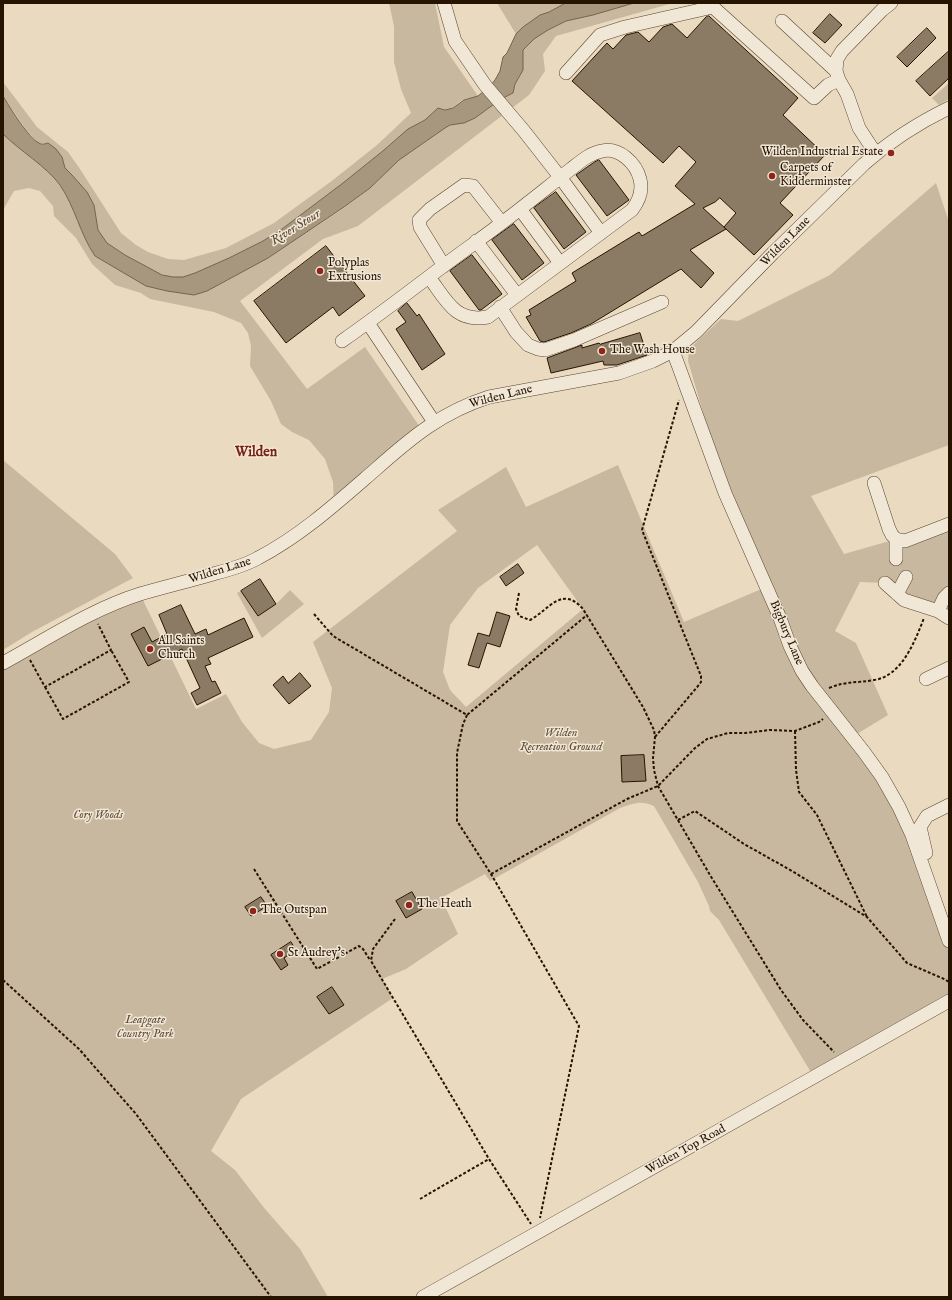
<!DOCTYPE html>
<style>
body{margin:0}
#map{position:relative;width:952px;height:1300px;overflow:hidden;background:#e9dac0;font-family:"IM FELL English",serif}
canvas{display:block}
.frame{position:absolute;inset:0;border:4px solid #271400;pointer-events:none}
</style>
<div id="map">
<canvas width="952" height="1300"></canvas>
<div class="frame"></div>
</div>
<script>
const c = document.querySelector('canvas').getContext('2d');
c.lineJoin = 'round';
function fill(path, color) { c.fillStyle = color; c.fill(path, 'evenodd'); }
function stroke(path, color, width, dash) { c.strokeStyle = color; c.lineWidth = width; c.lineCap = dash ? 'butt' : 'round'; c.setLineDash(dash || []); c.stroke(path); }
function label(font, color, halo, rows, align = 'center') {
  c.font = font + ' "IM FELL English",serif'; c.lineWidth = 3; c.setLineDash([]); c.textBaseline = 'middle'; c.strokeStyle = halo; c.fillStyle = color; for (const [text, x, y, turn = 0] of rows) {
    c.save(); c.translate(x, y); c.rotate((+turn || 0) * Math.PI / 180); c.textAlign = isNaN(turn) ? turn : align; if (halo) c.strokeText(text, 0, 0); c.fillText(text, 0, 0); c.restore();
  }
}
const green = new Path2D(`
 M389,3H435L444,47L478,96C473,98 469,98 465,99C453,104 455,112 438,108L425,120L417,124L394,141L384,150L343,183L282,229L263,241L229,258L195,273L183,277H173L162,275L125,255L107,243L98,230L94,205L87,192L72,175L65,168L62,157L44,144L38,143L27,131L3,96V82L37,127L68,152L80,169L121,233L136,245L148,252L168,259L184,260L226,248L274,223L333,180L377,145L411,113L401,89L394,62V26Z
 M497,3H566L549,12L540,15L523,27L516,34Z
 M634,3H673L556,36L543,54L545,71L529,95L358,226L323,239L240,301L307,389L365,347L422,430L334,504L333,482L325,459L309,440L292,432L281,424L271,401L250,366L251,346L248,333L241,323L214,312L150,299L141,293L115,285L92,264L76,238L54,216L53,206L40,191L29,188L14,191L3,210V134C20,151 46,166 60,185C75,207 80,234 95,256L146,286L167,291L194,295L207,291L268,258L344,208L370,188L399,160L445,128L450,125L464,123L475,118L501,99L513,93L515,84L523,70V50L534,39L548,30L566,21L593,15Z
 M949,83V99L939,105L932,98Z
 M936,183L949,222V445L811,496L844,554L949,524V593L938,611L885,583L860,582L835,631L856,643L888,715L852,737L882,777L949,941V1001L812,1074L719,920L710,911L709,906L698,882L654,806C641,800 634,803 620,808L490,881L485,874L441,898L458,934L406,969L382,979L393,998L241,1099L211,1151L235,1170L265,1209L300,1249L328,1297H3V663L140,594L196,709L226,694L242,722L259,743L274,749L311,740L329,712L332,688L313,642L457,531L438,510L506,467L526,507L618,465L684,622L766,587L699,423L705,419L688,361L689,349L721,319L738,321L830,275ZM537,545L583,609L466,707L450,690L443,672L450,625L478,588Z
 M3,460L115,554L133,578L32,632L3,650Z
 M290,590L304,604L262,638L237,593L241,591L258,616L276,604Z`);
const water = new Path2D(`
 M566,3H634L593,15L566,21L548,30L534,39L523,50V70L515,84L513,93L501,99L475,118L464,123L450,125L445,128L399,160L370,188L344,207L268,258L207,291L194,295L167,291L146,286L95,256C80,234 75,207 60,185C46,166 20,151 3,134V96C9,106 29,139 39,143C42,145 45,144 48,143L56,149L62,157L65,168L72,175L87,192L94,205L98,230L107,243L125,255L162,275L173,277H183L195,273L229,258L263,241L282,229L343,183L384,150L408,129L425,120L438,108L445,110L453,108L464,100L478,96L489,87L495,80L500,71L503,57L507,53L516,34L523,27L540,15L549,12Z`);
const building = new Path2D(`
 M830,14L842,25L825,43L813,33Z
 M709,16L798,98L783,115L825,155L780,203L793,215L754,255L726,229L690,250L714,273L701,288L681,269L591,324L571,333L544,342L540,341L526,317L531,315L529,310L576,281L572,273L639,232L642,236L695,204L675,186L696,162L679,146L663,163L572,81L607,43L613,49L626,35L638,32L649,42L663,27L672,24L687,38L706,17ZM720,198L736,213L724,227L726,229L703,208L715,202Z
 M927,28L936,38L907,67L897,57Z
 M949,51V78L930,96L916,81Z
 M599,160L629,200L607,216L576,175L593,163Z
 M556,192L586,232L564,249L534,208Z
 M514,224L544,263L522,280L492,240Z
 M326,246L365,296L339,316L333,307L286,343L254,301Z
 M472,255L502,294L481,310H479L450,271Z
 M407,303L417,316L419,314L445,354L422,370L396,329L406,322L398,311Z
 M640,333L647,355L617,365H604L603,361L551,373L547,358L582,345V348L599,343L600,344Z
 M518,564L524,573L506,586L500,577Z
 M260,579L276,604L258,616L241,591Z
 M181,605L195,634L206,629L208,635L244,618L253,637L208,658L211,664L205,666L212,682L215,681L221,693L197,705L191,693L200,688L182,649L148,666L131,634L144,627L152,642L167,634L159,615Z
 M497,612L510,616L500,647L487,643L479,668L468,665L478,633L489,636Z
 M300,673L311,686L289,704L273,685L283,676L288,683Z
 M644,755L646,781L622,782L621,756Z
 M412,892L422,909L406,918L396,901Z
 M261,897L267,906L251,916L245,907Z
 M291,942L296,950L284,958L288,965L281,970L271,955Z
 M332,987L344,1005L329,1014L317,997Z`);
const path = new Path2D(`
 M519,593L516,609L519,616L530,620C550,609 562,585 583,609L643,707L654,730L655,737L653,758L654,770L658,786L710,875L781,990L803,1020L834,1052
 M314,614L333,636L467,715L587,615
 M30,660L45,687L111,650L98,624
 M45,687L63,719L129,682L111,650
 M829,688C846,681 857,683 874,680C902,676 915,641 924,618
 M467,715L463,724L457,753V821L491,874L579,1026L540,1218
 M795,731L796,770L799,792L817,815L867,917
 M655,737L698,686L701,682V676L642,530L679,400
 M678,820L695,811L744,844L792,871L867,917L907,963L944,979L949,982
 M254,869L317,969L359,946L363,949L370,960
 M491,874L627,799L658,786L695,748L707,739L728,733H745L770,730L795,731L819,722L823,719
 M395,919L373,949L371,961L489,1159L531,1224
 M3,980L79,1049L136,1114L271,1297
 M420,1199L489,1159`);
const minor = new Path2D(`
 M444,3L455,41L485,85L524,131L560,177L601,233
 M782,21L836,71
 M566,73L600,35L625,27L713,7L814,98L828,85L839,80
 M876,154L859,128L847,94L839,80L836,71L837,59L842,51L882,10L891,3
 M520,209L560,263
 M476,241L517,295
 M444,266L420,227L419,220L430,209L464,185L473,186L502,223
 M500,307L516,332L528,345L538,349L545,350L574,340L662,302
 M368,323L434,422
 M342,341C372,320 401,298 430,276C460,253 491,232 520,209C537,196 554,182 571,169C580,162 590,153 602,151C619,147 636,163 640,179C643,191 639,201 632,210L488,317C455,323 446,300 429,277
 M673,351L725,493L780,618L790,646L802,671L812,686L864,752L882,777L899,807L912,835L949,941
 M874,483L889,529L892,535L896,539L905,541L949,524
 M896,559V539
 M885,583L904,600L938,611L949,618
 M897,594L906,577
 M938,611L944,598L949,593
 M3,663C47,639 92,609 140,594C164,587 189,581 213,574C228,570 244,566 258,558C302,535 339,501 376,469C412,437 442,412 489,397L619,373L653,361L673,351L696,332L773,253L864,164C890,141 918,123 949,108
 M926,679L949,668
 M926,853L920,827L927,816L949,805
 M423,1297L949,1001`);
const markers = [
 [891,153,4,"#8f2418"],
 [772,176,4,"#8f2418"],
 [320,271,4,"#8f2418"],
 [602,351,4,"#8f2418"],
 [150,649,4,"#8f2418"],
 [409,905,4,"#8f2418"],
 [253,911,4,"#8f2418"],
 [280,954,4,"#8f2418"]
];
const poiNames = [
 ["Wilden Industrial Estate",883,153,"right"],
 ["Carpets of",780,169],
 ["Kidderminster",780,183],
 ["Polyplas",328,264],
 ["Extrusions",328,278],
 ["The Wash House",610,351],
 ["All Saints",158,642],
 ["Church",158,656],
 ["The Heath",417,905],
 ["The Outspan",261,911],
 ["St Audrey's",288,954]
];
const streetNames = [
 ["Wilden Lane",786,242,-45],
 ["Wilden Lane",501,397,-14],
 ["Wilden Lane",220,571,-17],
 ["Bigbury Lane",786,633,67],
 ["Wilden Top Road",686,1150,-29]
];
const parkNames = [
 ["Wilden",561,734],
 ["Recreation Ground",561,748],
 ["Cory Woods",98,816],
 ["Leapgate",145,1021],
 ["Country Park",145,1035]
];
const waterNames = [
 ["River Stour",296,228,-32]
];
const quarterNames = [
 ["Wilden",256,453]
];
fill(green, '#c8b89f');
fill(water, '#a7977f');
stroke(water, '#74634c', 1);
fill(building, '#8c7b64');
stroke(building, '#271400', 1);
stroke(minor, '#584630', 14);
stroke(path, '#271400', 2, [3, 2]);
stroke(minor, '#f1e7d6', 13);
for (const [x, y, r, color] of markers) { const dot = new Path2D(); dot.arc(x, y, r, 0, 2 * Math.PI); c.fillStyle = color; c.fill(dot); stroke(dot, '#f1e7d6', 1.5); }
label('12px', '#271400', '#f1e7d6', poiNames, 'left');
label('12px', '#271400', '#f1e7d6', streetNames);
label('italic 12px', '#5f4d38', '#f1e7d6', parkNames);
label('italic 13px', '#5a4833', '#f1e7d6', waterNames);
label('bold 14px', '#7a1f14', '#f1e7d6', quarterNames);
</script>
